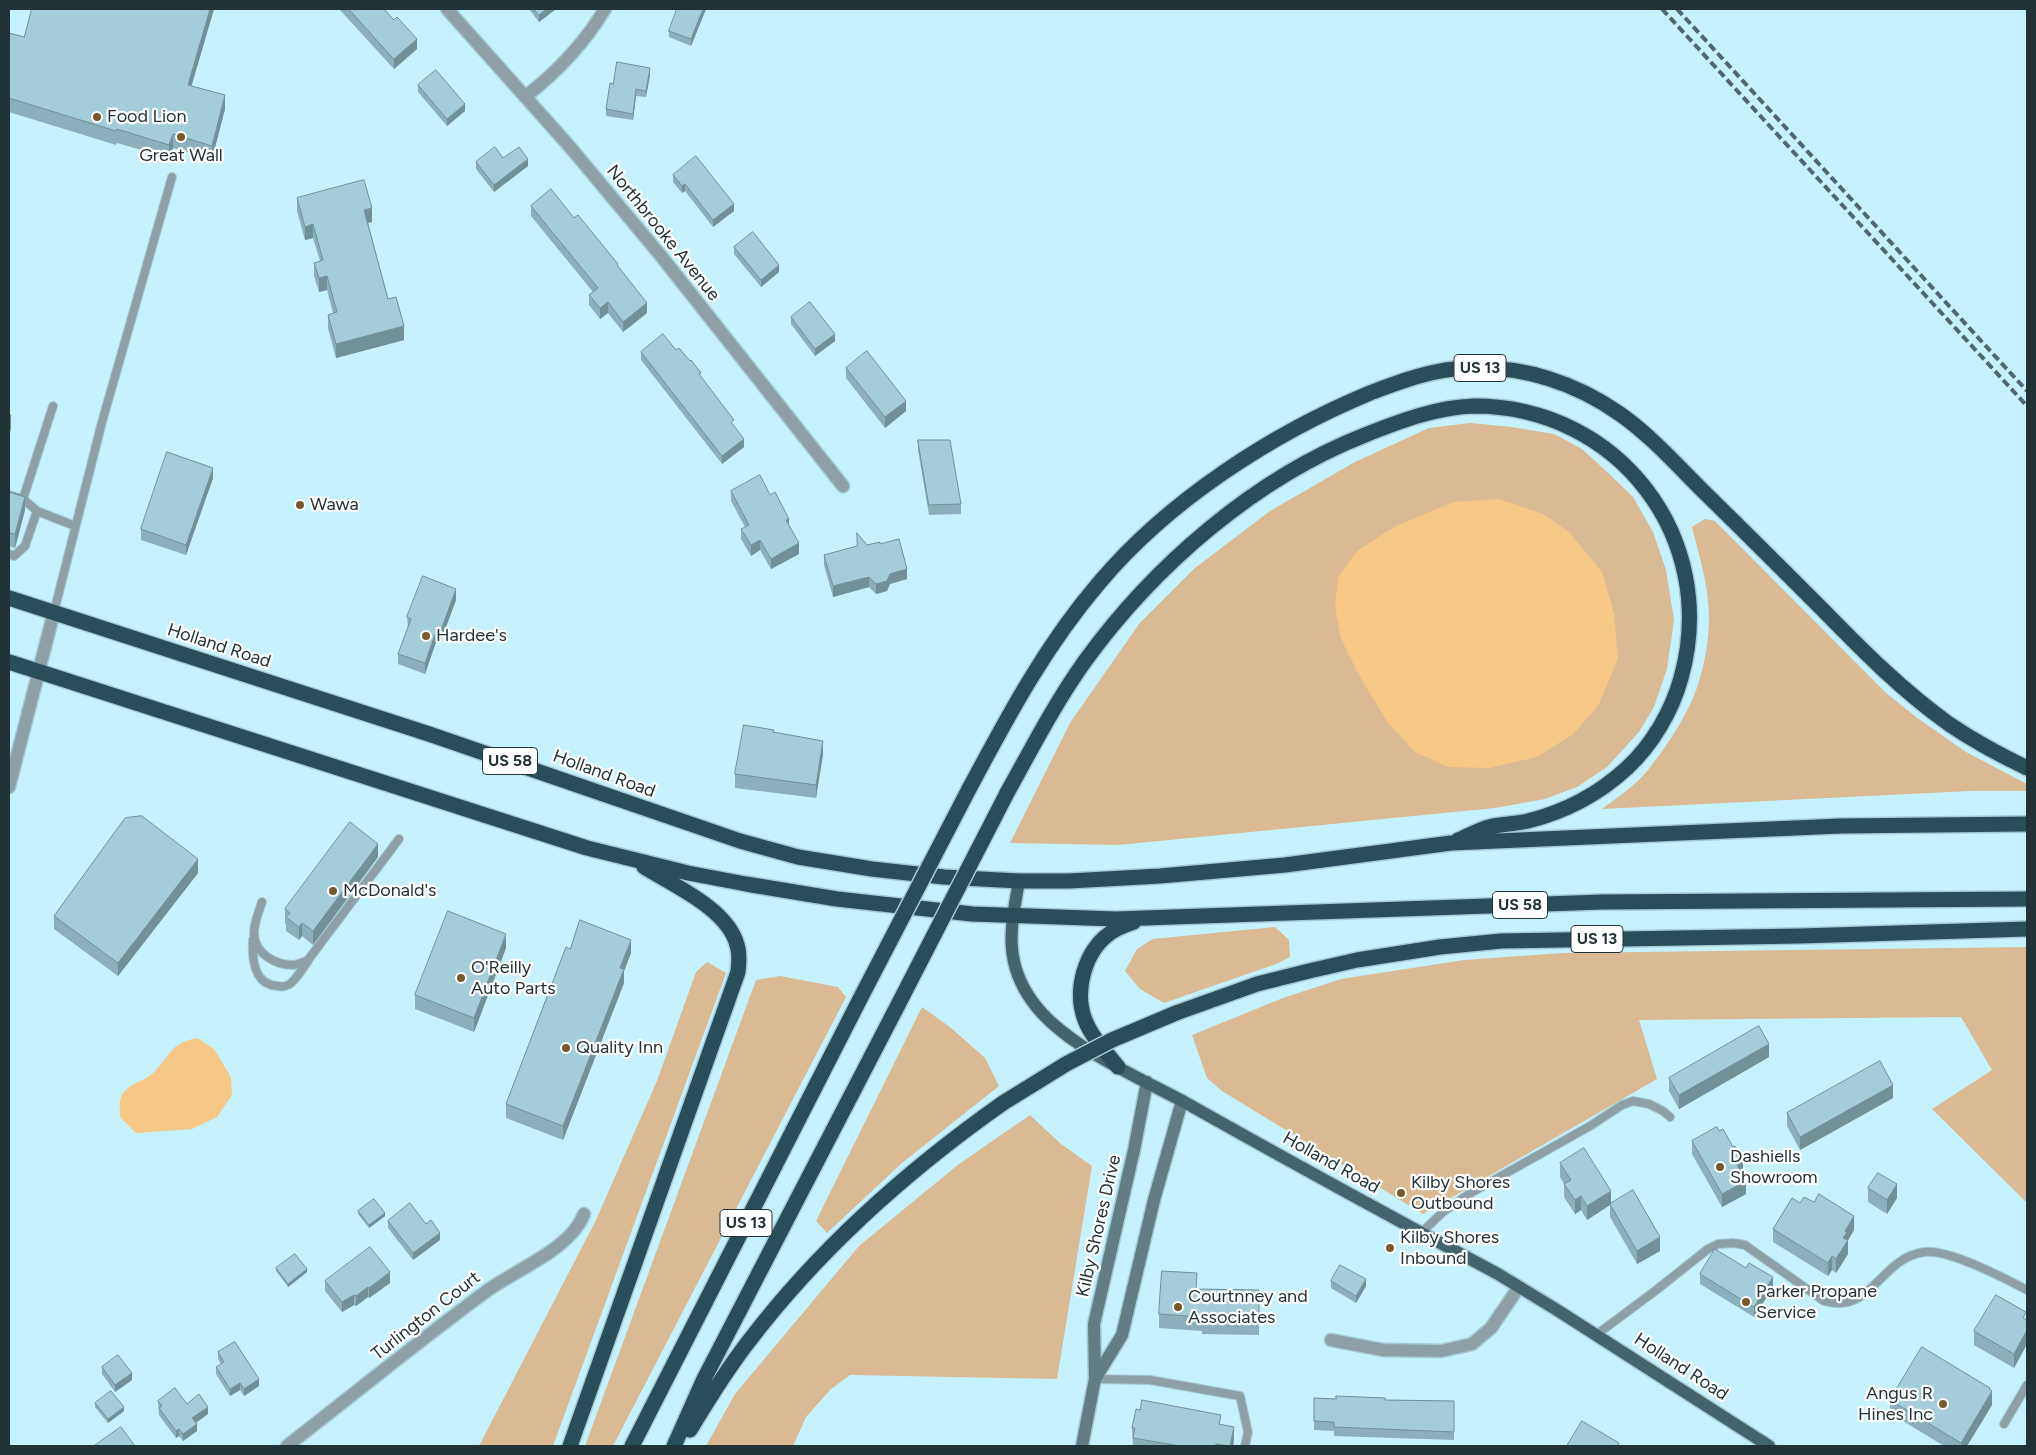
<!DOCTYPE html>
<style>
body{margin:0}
#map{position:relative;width:2036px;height:1455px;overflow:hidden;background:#c6f1fe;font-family:Figtree,sans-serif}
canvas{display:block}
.frame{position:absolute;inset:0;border:10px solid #223338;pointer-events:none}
</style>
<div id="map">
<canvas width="2036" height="1455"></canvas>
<div class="frame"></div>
</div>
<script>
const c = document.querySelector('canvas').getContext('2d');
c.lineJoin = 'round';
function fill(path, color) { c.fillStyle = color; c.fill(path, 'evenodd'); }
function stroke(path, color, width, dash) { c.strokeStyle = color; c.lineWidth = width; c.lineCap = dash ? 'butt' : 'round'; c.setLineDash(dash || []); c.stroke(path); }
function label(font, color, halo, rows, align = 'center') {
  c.font = font + ' Figtree,sans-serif'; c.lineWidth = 4.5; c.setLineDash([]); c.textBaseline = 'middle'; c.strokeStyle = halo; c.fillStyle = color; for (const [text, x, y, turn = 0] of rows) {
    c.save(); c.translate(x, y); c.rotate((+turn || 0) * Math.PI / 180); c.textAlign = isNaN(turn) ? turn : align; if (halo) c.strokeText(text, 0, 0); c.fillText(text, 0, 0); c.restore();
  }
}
const green = new Path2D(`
 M1470,423L1512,427L1554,434L1582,449L1605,470L1633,497L1653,532L1666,570L1674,620L1667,669L1654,707L1639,732L1607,767L1577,787L1545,799L1495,808L1118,845L1010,843L1070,723L1139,624L1195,568L1270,511L1355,462L1429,428Z
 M1705,519L1715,521L1885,692L1916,717L1966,752L2027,784V791H1970L1602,809C1618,797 1635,786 1648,770C1665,749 1691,710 1698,684C1705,664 1709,638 1709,617C1709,587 1699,555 1692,527Z
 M1275,927L1289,940L1290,957L1276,964L1164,1003L1140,989L1125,971L1137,949L1153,939Z
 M2027,947V1203L1932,1109L1992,1070L1961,1017L1639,1020L1657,1079L1423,1214L1222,1091L1207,1078L1192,1035L1283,998L1341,979L1464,960L1562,953Z
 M707,962L726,973L553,1446H479L596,1220L657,1081L696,972Z
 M780,976L838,987L846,997L613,1446H585L756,980Z
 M922,1007L950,1027L985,1058L999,1086L902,1163L827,1233L816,1221Z
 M1030,1115L1061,1144L1092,1166L1057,1379L850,1375L831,1389L806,1417L793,1446H706L735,1394L859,1246L959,1164Z`);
const water = new Path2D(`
 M1499,499L1543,514L1569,532L1602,572L1614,613L1618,659L1598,706L1572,735L1537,757L1489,768L1448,767L1415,752L1388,723L1360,677L1341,639L1335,606L1338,577L1357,551L1396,526L1453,502Z
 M197,1038L214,1049L231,1077L232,1095L217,1117L192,1129L136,1133L120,1117C120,1111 119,1102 121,1097C128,1083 141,1083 152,1074C172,1056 166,1045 197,1038Z`);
const lane = new Path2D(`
 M9,495L23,499L53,406
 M23,499L37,511L75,526
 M9,554L14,556L25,546L37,511
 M54,612L102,422L172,177
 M262,902C259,911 254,923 254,933C254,953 275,965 293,965C298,965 303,962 308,960L399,839
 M253,940C252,958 253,984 277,986C282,987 288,986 291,983C298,977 303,968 308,961
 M1421,1233L1443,1212L1469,1194L1590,1126L1622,1105L1633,1101L1649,1104L1663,1111L1670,1117
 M1596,1335L1655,1291L1708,1249L1718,1244L1733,1243L1745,1245L1824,1301C1872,1315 1880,1258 1924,1252C1949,1249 2004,1278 2027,1290
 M1095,1379L1150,1380L1240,1396L1248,1432L1245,1446
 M2004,1424L2027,1385`);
const street = new Path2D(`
 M447,9L570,147L661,256L843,486
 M525,97C557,72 584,44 605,9
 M9,787L54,612
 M1331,1340L1383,1350L1441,1351L1472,1344L1491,1328L1519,1287
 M287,1446C354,1394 420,1340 488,1290C517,1269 571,1249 584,1214`);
const secondary = new Path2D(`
 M1095,1379L1122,1335L1154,1200L1182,1101
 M1082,1446L1095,1379L1094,1324L1134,1150L1147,1082`);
const primary = new Path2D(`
 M1019,881C1011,927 1003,960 1032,1001C1063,1045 1138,1077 1186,1103C1289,1161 1393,1218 1498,1274L1557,1310L1769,1446`);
const highway = new Path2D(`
 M9,598L429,734L740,841L798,857L872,869L944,877L1019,881H1069L1160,876L1285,865L1451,843L1840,826L2027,824
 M9,662L587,848L688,873L746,884L837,899L972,914L1116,919L1602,902L2027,899
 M969,789C1008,716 1045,646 1099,583C1168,501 1271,434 1370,393C1401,381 1436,368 1470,368C1524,366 1576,383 1620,414C1650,435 1676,464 1702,490C1743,530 1784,571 1825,612C1864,652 1903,691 1949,724C1974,741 2000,755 2027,768
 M1007,793C1032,748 1055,703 1085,661C1154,566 1255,478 1365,435C1400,421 1437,407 1474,406C1619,406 1720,539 1681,678C1672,711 1652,745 1627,768C1599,794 1564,812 1528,821C1515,824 1502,824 1489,827C1478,830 1468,836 1458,840
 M1176,1013L1257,984L1309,971L1357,960L1440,947L1501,941L1800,936L2027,929
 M1118,1067C1107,1053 1092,1038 1085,1020C1074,991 1084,952 1110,933C1117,928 1126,925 1134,922
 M690,1430C708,1400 727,1369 749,1341C820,1248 908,1170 1003,1103
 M570,1446L738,972C739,963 740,953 737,945C728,909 673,885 644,867
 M632,1446L860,999
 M674,1446L703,1381L899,1003`);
const rail = new Path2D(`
 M1662,9L2027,406
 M1677,9L2027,391`);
const highwayBridge = new Path2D(`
 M860,999L969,789
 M899,1003L1007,793
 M1003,1103L1066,1064L1112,1040L1176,1013`);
const wall = new Path2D(`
 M214,9L191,86L225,109L212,159L173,148L169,158L117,143L116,145L9,112V33L24,37Z
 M339,9H384L417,49L394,69Z
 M529,9H556L539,22Z
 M706,9L691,46L669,37V31Z
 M650,75L646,97L636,96L633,120L606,116V109L613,84Z
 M418,85L465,111L447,126L418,92Z
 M503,158L528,166L494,192L476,169V162Z
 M673,175L734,211L713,227L685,191L682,193L673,182Z
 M297,198L372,222L368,223L388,299L404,340L336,358L328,328V315L333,313L327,290L319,292L314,276V263L320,261L313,238L305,240L297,211Z
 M531,206L574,218L618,267L647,313L623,332L608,313L600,319L589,305V295L593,292L531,216Z
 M734,247L779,272L761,287L734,254Z
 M791,317L835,341L815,356L791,324Z
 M676,350L701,377L734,426L744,447L722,464L641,360V352Z
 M846,368L906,411L885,428L846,378Z
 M918,440L961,504V514L929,515L918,450Z
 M213,478L186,555L141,540V529Z
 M731,491L770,495L789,526L799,554L771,569L760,550L751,556L741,539V529L745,527L731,501Z
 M9,492L25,510L15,548L9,546Z
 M880,544L907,579L890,584L887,591L876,594L869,587L833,597L824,565V555L867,545Z
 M456,600L440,643L436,642L425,674L398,664V654L408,628L407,617Z
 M774,733L823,754L816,798L735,788V774Z
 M378,857L313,945L302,936L299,940L286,931V924L285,923V909Z
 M198,873L118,976L54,929V916Z
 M506,948L474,1032L415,1009V995Z
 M570,949L631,953L624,971V983L563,1140L506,1118V1104Z
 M1769,1057L1679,1109L1669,1091V1078Z
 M1893,1098L1800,1150L1787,1126V1113Z
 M1692,1141L1743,1174L1742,1175L1746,1194L1722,1207L1692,1154Z
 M1560,1163L1611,1203L1660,1251L1637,1264L1610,1217V1205L1587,1220L1581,1210L1575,1214L1564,1197V1184L1560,1177Z
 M1868,1188L1897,1198L1887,1214L1868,1202Z
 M1800,1203L1854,1230L1848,1240V1254L1836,1273L1832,1270L1828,1276L1773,1242V1229Z
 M358,1211L385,1216L369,1228L358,1214Z
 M388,1221L426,1224L440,1240L413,1260L388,1228Z
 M276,1268L307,1272L288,1287L276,1271Z
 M1700,1274L1773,1287L1754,1317L1700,1284Z
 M325,1281L390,1283L369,1298L368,1297L356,1306L354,1305L342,1312L325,1291Z
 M1331,1281L1366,1286L1356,1303L1331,1288Z
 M1197,1289L1259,1290V1335L1202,1334V1331L1159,1328V1314Z
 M2026,1320H2027V1344L2014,1368L1974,1345V1331Z
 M218,1352L259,1386L244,1396L240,1390L230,1396L216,1374V1367L221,1364L218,1359Z
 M102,1367L132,1380L115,1392L102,1374Z
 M1990,1390L1992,1405L1967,1446H1944L1890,1413V1400Z
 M1314,1398L1385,1400L1454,1401V1440L1334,1436V1431L1314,1430Z
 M158,1401L187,1404L208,1414L196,1423L197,1431L183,1441L179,1436L176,1438L159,1415Z
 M95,1403L124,1411L108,1423L95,1407Z
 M1221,1425L1234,1440L1233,1446H1133L1132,1428Z`);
const shadedWall = new Path2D(`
 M210,9H214L188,98V85Z
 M547,9H556L539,22V15Z
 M703,9H706L691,46V39Z
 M417,39V49L394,69V59Z
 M650,68V75L646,97V91Z
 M636,89V96L633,120V114Z
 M225,95V109L212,159V146Z
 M465,104V111L447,126V119Z
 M173,134V148L169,158V145Z
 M528,159V166L494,192V185Z
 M685,184V191L682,193V186Z
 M734,204V211L713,227V220Z
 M372,208V222L364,224V210Z
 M313,224V238L305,240V227Z
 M779,265V272L761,287V280Z
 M327,276V290L319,292V278Z
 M608,302V313L600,319V308Z
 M647,303V313L623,332V322Z
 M404,326V340L336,358V344Z
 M835,334V341L815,356V349Z
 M906,401V411L885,428V417Z
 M11,415V429L9,436V423Z
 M744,439V447L722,464V456Z
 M213,468V478L186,555V545Z
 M25,497V510L15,548V534Z
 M789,519V529L786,520Z
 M760,540V550L751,556V545Z
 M799,543V554L771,569V559Z
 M907,569V579L890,584L887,591L876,594V584L890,574Z
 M869,577V587L833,597V586Z
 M456,589V600L440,643V633Z
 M436,632V642L425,674V663Z
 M823,741V754L816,798V785Z
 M378,844V857L313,945V931Z
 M198,859V873L118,976V963Z
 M302,923V936L299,940V927Z
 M506,934V948L474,1032V1018Z
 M631,940V953L624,971V983L563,1140V1126Z
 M1769,1044V1057L1679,1109V1095Z
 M1893,1085V1098L1800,1150V1137Z
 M1743,1161V1174L1737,1178V1165Z
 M1746,1181V1194L1722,1207V1194Z
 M1897,1184V1198L1887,1214V1200Z
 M1611,1191V1205L1610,1204V1205L1587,1220V1206Z
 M1581,1196V1210L1575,1214V1200Z
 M385,1213V1216L369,1228V1225Z
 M1854,1216V1230L1847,1242L1848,1240V1254L1836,1273V1259L1845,1231Z
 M440,1233V1240L413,1260V1253Z
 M1660,1237V1251L1637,1264V1251Z
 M1832,1256V1270L1828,1276V1263Z
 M307,1269V1272L288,1287V1284Z
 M390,1272V1283L369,1298V1288Z
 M1773,1277V1287L1754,1317V1307Z
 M1366,1279V1286L1356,1303V1296Z
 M368,1287V1297L356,1306V1296Z
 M354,1295V1305L342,1312V1302Z
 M2027,1330V1344L2014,1368V1354Z
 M132,1373V1380L115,1392V1385Z
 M259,1379V1386L244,1396V1389Z
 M240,1383V1390L230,1396V1389Z
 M1990,1388V1396L1992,1391V1405L1967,1446H1961V1443Z
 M124,1407V1411L108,1423V1419Z
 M208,1407V1414L192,1425V1418Z
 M197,1424V1431L183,1441V1434Z
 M1234,1427V1440L1233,1446H1230Z
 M179,1429V1436L176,1438V1431Z`);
const building = new Path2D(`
 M32,9H210L188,85L225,95L212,146L173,134L169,145L117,129L116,131L9,98V33L24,37Z
 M349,9H384L394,20L397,17L417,39L394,59Z
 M534,9H547L539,15Z
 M677,9H703L691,39L669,31Z
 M617,62L650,68L646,91L636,89L633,114L606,109L610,83L613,84Z
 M436,70L465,104L447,119L418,85Z
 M495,147L503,158L519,147L528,159L494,185L476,162Z
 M696,156L734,204L713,220L685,184L682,186L673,175Z
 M364,180L372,208L364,210L388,299L396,297L404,326L336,344L328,315L337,312L327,276L319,278L314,263L323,260L313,224L305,227L297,198Z
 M551,189L574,218L578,215L618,264L617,265L647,303L623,322L608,302L600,308L589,295L598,288L531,206Z
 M753,232L779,265L761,280L734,247Z
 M810,302L835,334L815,349L791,317Z
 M663,334L676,350L679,348L690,361L691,360L701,373L699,374L734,420L731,422L744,439L722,456L641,352Z
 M867,351L906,401L885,417L846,368Z
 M9,415H11L9,423Z
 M918,440H950L961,504L929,505Z
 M167,452L213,468L186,545L141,529Z
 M760,475L770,495L775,492L789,519L786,520L799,543L771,559L760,540L751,545L741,529L749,525L731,491Z
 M9,492L25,497L15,534L9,533Z
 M857,533L867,545L880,542V544L899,539L907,569L890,574L887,581L876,584L869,577L833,586L824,555L857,546Z
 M423,576L456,589L440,633L436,632L425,663L398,654L411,619L407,617Z
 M744,725L774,730L773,732L823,741L816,785L735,774Z
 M142,816L198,859L118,963L54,916L125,818Z
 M350,822L378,844L313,931L302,923L299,927L286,917L290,913L285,909Z
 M448,911L506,934L474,1018L415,995Z
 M580,920L631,940L620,968L624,969L563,1126L506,1104L566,947L570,949Z
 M1759,1026L1769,1044L1679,1095L1669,1078Z
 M1880,1061L1893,1085L1800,1137L1787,1113Z
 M1717,1127L1719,1131L1723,1129L1733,1147L1735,1146L1743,1161L1737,1165L1746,1181L1722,1194L1692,1141Z
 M1584,1148L1611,1191L1587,1206L1581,1196L1575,1200L1564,1184L1571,1180L1560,1163Z
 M1878,1173L1897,1184L1887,1200L1868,1188Z
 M1633,1190L1660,1237L1637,1251L1610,1204Z
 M1819,1194L1854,1216L1845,1231L1847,1232L1843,1238L1848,1240L1836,1259L1832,1256L1828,1263L1773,1229L1792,1198L1800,1203L1804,1197L1814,1202Z
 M374,1199L385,1213L369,1225L358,1211Z
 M410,1203L426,1224L431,1220L440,1233L413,1253L388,1221Z
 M370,1247L390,1272L369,1288L368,1287L356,1296L354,1295L342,1302L325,1281Z
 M1715,1249L1746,1268L1749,1263L1773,1277L1754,1307L1700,1274Z
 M295,1254L307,1269L288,1284L276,1268Z
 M1340,1265L1366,1279L1356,1296L1331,1281Z
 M1162,1271L1197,1273L1196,1289L1259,1290V1321L1202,1320V1317L1159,1314Z
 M1996,1295L2026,1312L2023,1318L2027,1320V1330L2014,1354L1974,1331Z
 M235,1342L259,1379L244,1389L240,1383L230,1389L216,1367L224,1362L218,1352Z
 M1922,1347L1990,1388L1989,1389L1992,1391L1961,1443L1890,1400Z
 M118,1355L132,1373L115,1385L102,1367Z
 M175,1388L187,1404L199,1394L208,1407L192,1418L197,1424L183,1434L179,1429L176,1431L159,1408L162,1406L158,1401Z
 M111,1391L124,1407L108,1419L95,1403Z
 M1336,1396L1385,1398V1400L1454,1401V1432L1334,1427V1422L1314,1421V1398L1336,1399Z
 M1142,1400L1221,1415L1219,1424L1234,1427L1230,1446L1216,1444L1215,1446H1180L1133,1438L1135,1428H1132L1136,1409L1140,1410Z
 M1582,1421L1619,1443L1618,1446H1567Z
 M121,1427L135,1446H94Z`);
const markers = [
 [97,117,5,"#77592e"],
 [181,137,5,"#77592e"],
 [300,505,5,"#77592e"],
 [426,636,5,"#77592e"],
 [333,891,5,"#77592e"],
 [461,978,5,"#77592e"],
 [566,1048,5,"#77592e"],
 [1720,1167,5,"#77592e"],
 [1401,1193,5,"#77592e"],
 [1390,1248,5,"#77592e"],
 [1746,1302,5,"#77592e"],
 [1178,1307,5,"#77592e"],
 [1943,1404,5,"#77592e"]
];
const shields = [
 [1480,368,52],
 [510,761,55],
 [1520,905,55],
 [1597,939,52],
 [746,1223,52]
];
const shieldNames = [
 ["US 13",1480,368],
 ["US 58",510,761],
 ["US 58",1520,905],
 ["US 13",1597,939],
 ["US 13",746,1223]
];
const poiNames = [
 ["Food Lion",107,117],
 ["Great Wall",181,156,"center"],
 ["Wawa",310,505],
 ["Hardee's",436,636],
 ["McDonald's",343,891],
 ["O'Reilly",471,968],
 ["Auto Parts",471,989],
 ["Quality Inn",576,1048],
 ["Dashiells",1730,1157],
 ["Showroom",1730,1178],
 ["Kilby Shores",1411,1183],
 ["Outbound",1411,1204],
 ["Kilby Shores",1400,1238],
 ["Inbound",1400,1259],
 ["Parker Propane",1756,1292],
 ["Service",1756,1313],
 ["Courtnney and",1188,1297],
 ["Associates",1188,1318],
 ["Angus R",1933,1394,"right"],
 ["Hines Inc",1933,1415,"right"]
];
const streetNames = [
 ["Northbrooke Avenue",663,233,51],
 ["Holland Road",219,646,18],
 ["Holland Road",604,774,20],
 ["Holland Road",1331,1163,29],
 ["Kilby Shores Drive",1099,1226,-77],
 ["Turlington Court",426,1316,-38],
 ["Holland Road",1681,1367,33]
];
fill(green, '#d9ba92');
fill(water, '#f7c785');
stroke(lane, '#a5cbd6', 10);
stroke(street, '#a5cbd6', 15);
stroke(secondary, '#a5cbd6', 15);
stroke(primary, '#a5cbd6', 15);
stroke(highway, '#a5cbd6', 18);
stroke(lane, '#8ea0a5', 8);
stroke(street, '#8ea0a5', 12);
stroke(secondary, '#637d84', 12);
stroke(primary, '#44646d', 12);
stroke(highway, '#284e59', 15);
stroke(rail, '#4f676f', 4, [8, 4]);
stroke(highwayBridge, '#a5cbd6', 18, []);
stroke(highwayBridge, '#284e59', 15);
fill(wall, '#8cb0bb');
fill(shadedWall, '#729098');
fill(building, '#a3cdd9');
stroke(building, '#729098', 1);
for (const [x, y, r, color] of markers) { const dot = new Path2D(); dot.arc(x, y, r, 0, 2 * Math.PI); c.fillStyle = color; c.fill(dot); stroke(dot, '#fff', 2); }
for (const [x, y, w] of shields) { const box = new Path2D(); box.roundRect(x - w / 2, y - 13.5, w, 27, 4); c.fillStyle = '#fff'; c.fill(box); stroke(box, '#223338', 1); }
label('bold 16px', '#223338', null, shieldNames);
label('18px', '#223338', '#fff', poiNames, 'left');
label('18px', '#223338', '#fff', streetNames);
</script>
